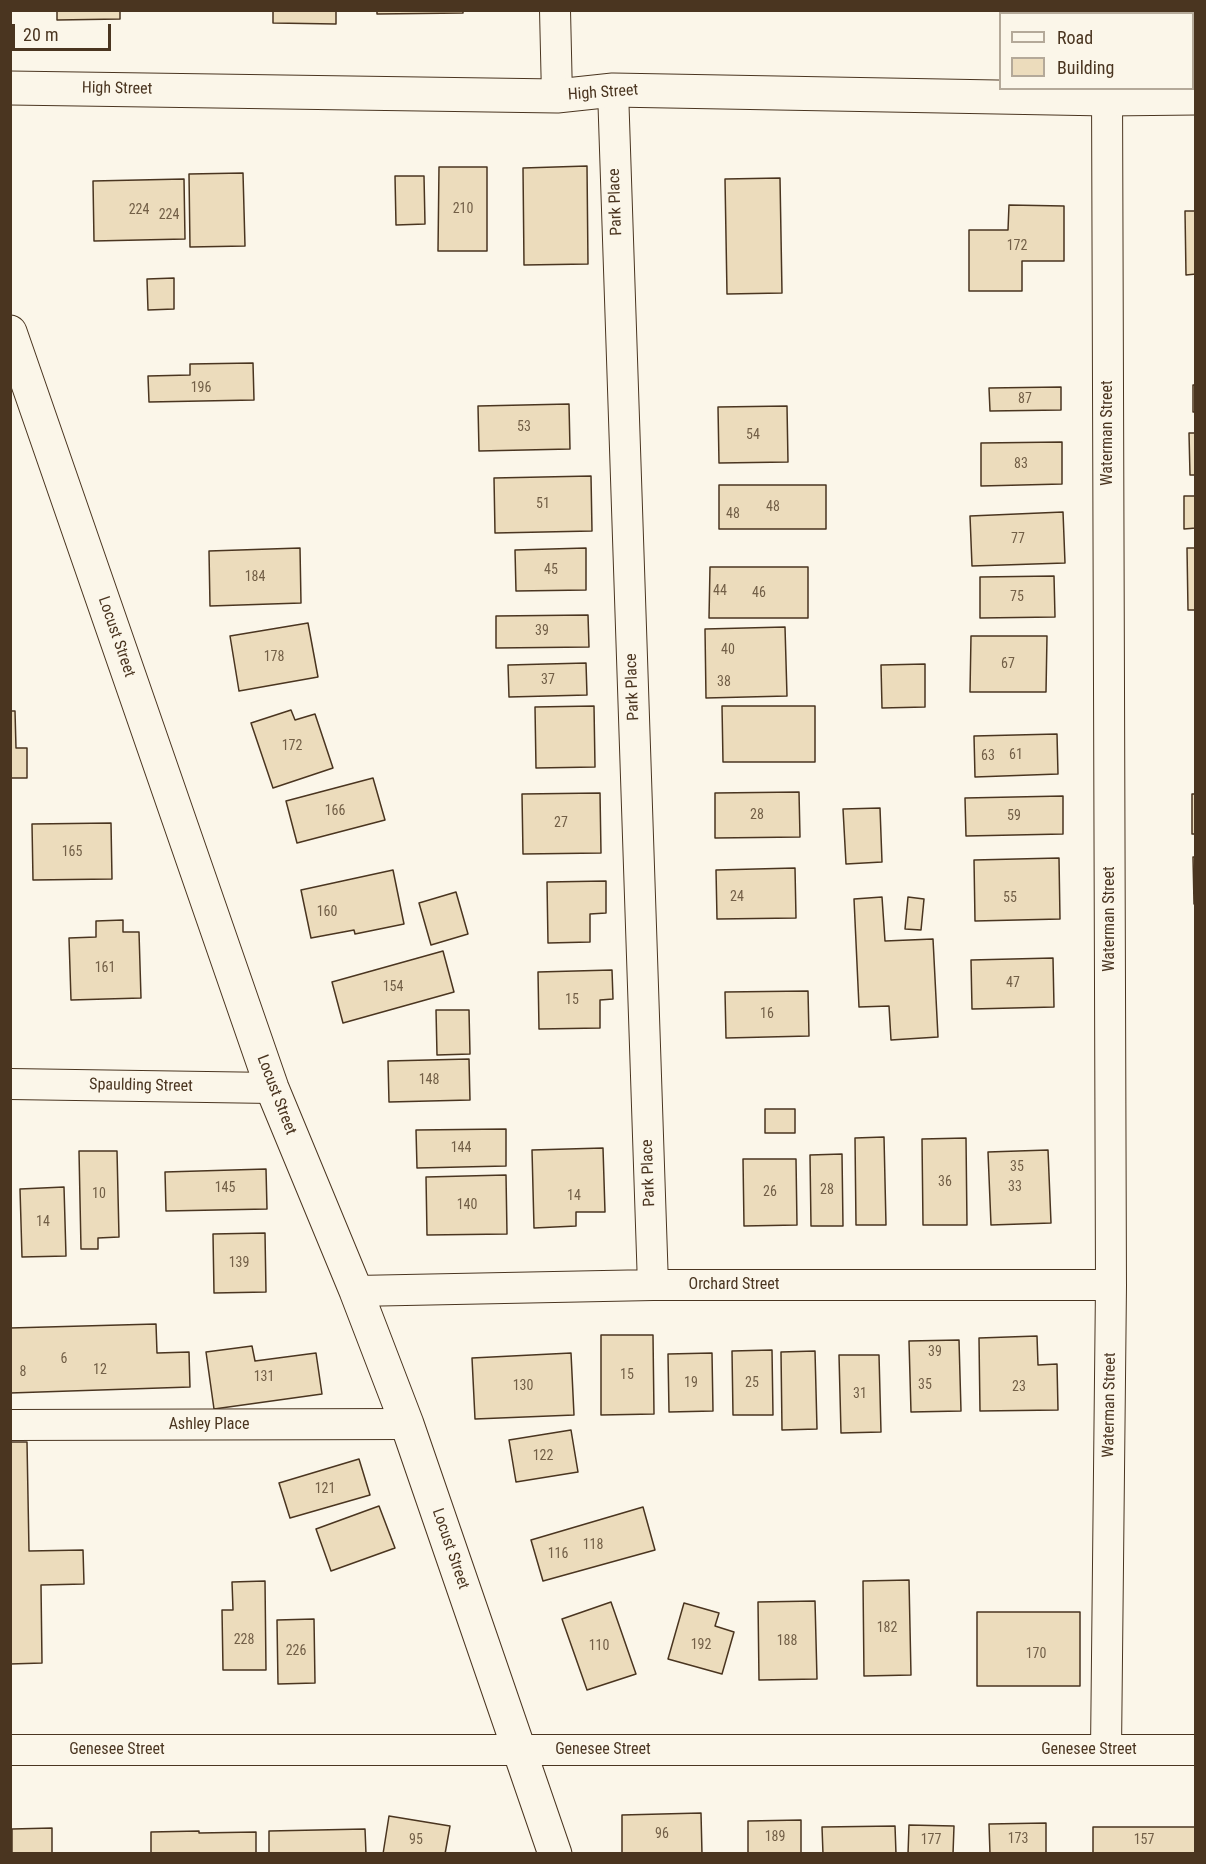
<!DOCTYPE html>
<style>
body{margin:0}
#map{position:relative;width:1206px;height:1864px;overflow:hidden;background:#fbf6e9;font-family:"Roboto Condensed",sans-serif}
canvas{display:block}
.frame{position:absolute;inset:0;border:12px solid #4a3520;pointer-events:none}
.legend{position:absolute;left:999px;top:12px;width:195px;height:78px;box-sizing:border-box;background:#fbf6e9;border:2px solid #b4a999;margin:0;padding:8px 10px;list-style:none;font-size:18px;color:#4a3520}
.legend li{display:flex;align-items:center;gap:12px;height:30px}
.legend b{width:30px;border:2px solid #b4a999}
.scale{position:absolute;left:12px;top:24px;width:99px;height:27px;box-sizing:border-box;border:3px solid #4a3520;border-top:0;padding-left:8px;font-size:18px;line-height:21px;white-space:nowrap;color:#4a3520;-webkit-text-stroke:4px #fbf6e9;paint-order:stroke}
</style>
<div id="map">
<canvas width="1206" height="1864"></canvas>
<div class="frame"></div>
<ul class="legend">
<li><b style="height:8px;background:#fbf6e9"></b>Road</li>
<li><b style="height:16px;background:#ecdcbc"></b>Building</li>
</ul>
<div class="scale">20 m</div>
</div>
<script>
const c = document.querySelector('canvas').getContext('2d');
c.lineJoin = 'round';
function fill(path, color) { c.fillStyle = color; c.fill(path, 'evenodd'); }
function stroke(path, color, width, dash) { c.strokeStyle = color; c.lineWidth = width; c.lineCap = dash ? 'butt' : 'round'; c.setLineDash(dash || []); c.stroke(path); }
function label(font, color, halo, rows, align = 'center') {
  c.font = font + ' "Roboto Condensed",sans-serif'; c.lineWidth = 4.5; c.setLineDash([]); c.textBaseline = 'middle'; c.strokeStyle = halo; c.fillStyle = color; for (const [text, x, y, turn = 0] of rows) {
    c.save(); c.translate(x, y); c.rotate((+turn || 0) * Math.PI / 180); c.textAlign = isNaN(turn) ? turn : align; if (halo) c.strokeText(text, 0, 0); c.fillText(text, 0, 0); c.restore();
  }
}
const building = new Path2D(`
 M57,10H120V19L57,20Z
 M273,10H336V24L273,23Z
 M377,10H463V13L377,14Z
 M587,166L588,264L524,265L523,168Z
 M439,167H487V251H438Z
 M243,173L245,246L190,247L189,174Z
 M395,176H424L425,224L396,225Z
 M780,178L782,293L727,294L725,179Z
 M184,179L185,239L94,241L93,181Z
 M1009,205L1064,206V261H1022V291H969V230H1008Z
 M1185,211H1196V274L1186,275Z
 M174,278V309L148,310L147,279Z
 M253,363L254,400L149,402L148,376L190,375V364Z
 M1193,385H1196V412H1193Z
 M1061,387V410L990,411L989,388Z
 M569,404L570,449L479,451L478,406Z
 M787,406L788,462L719,463L718,407Z
 M1189,433H1196V475H1190Z
 M1062,442V484L981,486V443Z
 M591,476L592,531L495,533L494,478Z
 M719,485H826V529H719Z
 M1184,496H1196V528L1184,529Z
 M1063,512L1065,563L972,566L970,516Z
 M300,548L301,603L210,606L209,551Z
 M586,548V590L516,591L515,550Z
 M1187,548H1196V610H1188Z
 M710,567H808V618H709Z
 M1054,576L1055,617L980,618V577Z
 M588,615L589,647L496,648V616Z
 M308,623L318,677L239,691L230,636Z
 M785,627L787,696L706,698L705,629Z
 M971,636H1047L1046,692H970Z
 M586,663L587,695L509,697L508,665Z
 M925,664V707L882,708L881,665Z
 M594,706L595,767L536,768L535,707Z
 M722,706H815V762H723Z
 M291,710L295,720L315,714L333,768L273,788L251,723Z
 M10,711H15L16,748H27V778H10Z
 M1057,734L1058,774L975,777L974,736Z
 M373,778L385,820L297,843L286,801Z
 M799,792L800,837L715,838V793Z
 M600,793L601,853L523,854L522,794Z
 M1192,794H1196V834H1192Z
 M1063,796V834L966,836L965,798Z
 M880,808L882,862L846,864L843,809Z
 M111,823L112,879L33,880L32,824Z
 M1193,857H1196V904H1194Z
 M1059,858L1060,919L975,921L974,860Z
 M795,868L796,918L717,919L716,870Z
 M393,870L404,924L355,934L354,930L311,938L301,890Z
 M606,881V913L590,914V942L548,943L547,882Z
 M456,892L468,934L431,945L419,903Z
 M882,897L885,941L933,939L938,1037L891,1040L889,1006L859,1007L854,899Z
 M908,897L924,899L921,930L905,929Z
 M123,920V932H139L141,998L71,1000L69,938L96,937V921Z
 M443,951L454,992L343,1023L332,982Z
 M1053,958L1054,1007L972,1009L971,960Z
 M612,970L613,999L600,1000V1028L539,1029L538,972Z
 M808,991L809,1036L726,1038L725,992Z
 M436,1010H469L470,1054L437,1055Z
 M469,1059L470,1100L389,1102L388,1061Z
 M765,1109H795V1133H765Z
 M506,1129V1166L417,1168L416,1130Z
 M884,1137L886,1225H856L855,1138Z
 M966,1138L967,1225H923L922,1139Z
 M603,1148L605,1212H576V1226L534,1228L532,1150Z
 M1048,1150L1051,1223L991,1225L988,1152Z
 M79,1151H117L119,1237L98,1238V1249H81Z
 M842,1154L843,1226H811L810,1155Z
 M743,1159H796L797,1225L744,1226Z
 M266,1169L267,1209L166,1211L165,1172Z
 M506,1175L507,1234L427,1235L426,1177Z
 M64,1187L66,1256L22,1257L20,1189Z
 M265,1233L266,1292L214,1293L213,1234Z
 M156,1324L157,1353L189,1352L190,1387L10,1393V1328Z
 M601,1335H653L654,1414L601,1415Z
 M1037,1336L1038,1365L1057,1364L1058,1410L980,1411L979,1338Z
 M959,1340L961,1411L911,1412L909,1341Z
 M252,1346L255,1361L316,1353L322,1394L214,1409L206,1352Z
 M772,1350L773,1415H733L732,1351Z
 M815,1351L817,1429L782,1430L781,1352Z
 M571,1353L574,1415L475,1419L472,1358Z
 M712,1353L713,1411L669,1412L668,1354Z
 M839,1355H879L881,1432L841,1433Z
 M571,1430L578,1472L516,1482L509,1440Z
 M10,1442H27L29,1551L83,1550L84,1584L41,1585L42,1663L10,1664Z
 M359,1459L370,1495L290,1518L279,1483Z
 M379,1506L395,1548L331,1571L316,1529Z
 M643,1507L655,1550L543,1581L531,1540Z
 M909,1580L911,1675L864,1676L863,1581Z
 M265,1581L266,1670H223L222,1610H233L232,1582Z
 M815,1601L817,1679L759,1680L758,1602Z
 M611,1602L636,1674L587,1690L562,1619Z
 M684,1603L719,1613L715,1626L734,1632L722,1674L668,1659Z
 M977,1612H1080V1686H977Z
 M314,1619L315,1683L278,1684L277,1620Z
 M701,1813L702,1854H622V1815Z
 M389,1816L450,1826L445,1854H383Z
 M801,1820V1854H748V1821Z
 M1046,1823V1854H990L989,1824Z
 M909,1825L954,1826L953,1854H908Z
 M895,1826L896,1854H823L822,1827Z
 M1093,1827H1196V1854H1093Z
 M52,1828V1854H12V1829Z
 M365,1829L366,1854H269V1831Z
 M199,1831V1833L256,1832V1854H151V1832Z`);
const street = new Path2D(`
 M555,10L557,96
 M1106,10V14
 M613,90L653,1285
 M10,1084L272,1088
 M356,1291L653,1285H1111
 M10,1425L407,1424
 M10,1750H1196
 M1106,1750L1111,1285L1107,88`);
const secondary = new Path2D(`
 M10,88L557,96L613,90L1107,99L1196,98
 M10,332L272,1088L356,1291L407,1424L555,1854`);
const numberNames = [
 ["210",463,209],
 ["224",139,210],
 ["224",169,215],
 ["172",1017,246],
 ["196",201,388],
 ["87",1025,399],
 ["53",524,427],
 ["54",753,435],
 ["83",1021,464],
 ["51",543,504],
 ["48",773,507],
 ["48",733,514],
 ["77",1018,539],
 ["45",551,570],
 ["184",255,577],
 ["44",720,591],
 ["46",759,593],
 ["75",1017,597],
 ["39",542,631],
 ["40",728,650],
 ["178",274,657],
 ["67",1008,664],
 ["37",548,680],
 ["38",724,682],
 ["172",292,746],
 ["61",1016,755],
 ["63",988,756],
 ["166",335,811],
 ["28",757,815],
 ["59",1014,816],
 ["27",561,823],
 ["165",72,852],
 ["24",737,897],
 ["55",1010,898],
 ["160",327,912],
 ["161",105,968],
 ["47",1013,983],
 ["154",393,987],
 ["15",572,1000],
 ["16",767,1014],
 ["148",429,1080],
 ["144",461,1148],
 ["35",1017,1167],
 ["36",945,1182],
 ["33",1015,1187],
 ["145",225,1188],
 ["28",827,1190],
 ["26",770,1192],
 ["10",99,1194],
 ["14",574,1196],
 ["140",467,1205],
 ["14",43,1222],
 ["139",239,1263],
 ["39",935,1352],
 ["6",64,1359],
 ["12",100,1370],
 ["8",23,1372],
 ["15",627,1375],
 ["131",264,1377],
 ["19",691,1383],
 ["25",752,1383],
 ["35",925,1385],
 ["130",523,1386],
 ["23",1019,1387],
 ["31",860,1394],
 ["122",543,1456],
 ["121",325,1489],
 ["118",593,1545],
 ["116",558,1554],
 ["182",887,1628],
 ["228",244,1640],
 ["188",787,1641],
 ["192",701,1645],
 ["110",599,1646],
 ["226",296,1651],
 ["170",1036,1654],
 ["96",662,1834],
 ["189",775,1837],
 ["173",1018,1839],
 ["95",416,1840],
 ["177",931,1840],
 ["157",1144,1840]
];
const streetNames = [
 ["High Street",117,89,1],
 ["High Street",603,93,-4],
 ["Park Place",616,202,-92],
 ["Waterman Street",1108,433,-90],
 ["Locust Street",116,637,71],
 ["Park Place",633,687,-92],
 ["Waterman Street",1110,919,-90],
 ["Spaulding Street",141,1086,1],
 ["Locust Street",276,1095,69],
 ["Park Place",649,1173,-92],
 ["Orchard Street",734,1285],
 ["Waterman Street",1110,1405,-89],
 ["Ashley Place",209,1425],
 ["Locust Street",450,1549,71],
 ["Genesee Street",117,1750],
 ["Genesee Street",603,1750],
 ["Genesee Street",1089,1750]
];
fill(building, '#ecdcbc');
stroke(building, '#4a3520', 1.5);
stroke(street, '#4a3520', 32);
stroke(secondary, '#4a3520', 35);
stroke(street, '#fbf6e9', 30);
stroke(secondary, '#fbf6e9', 33);
label('14px', '#725f47', null, numberNames);
label('16px', '#4a3520', '#fbf6e9', streetNames);
</script>
